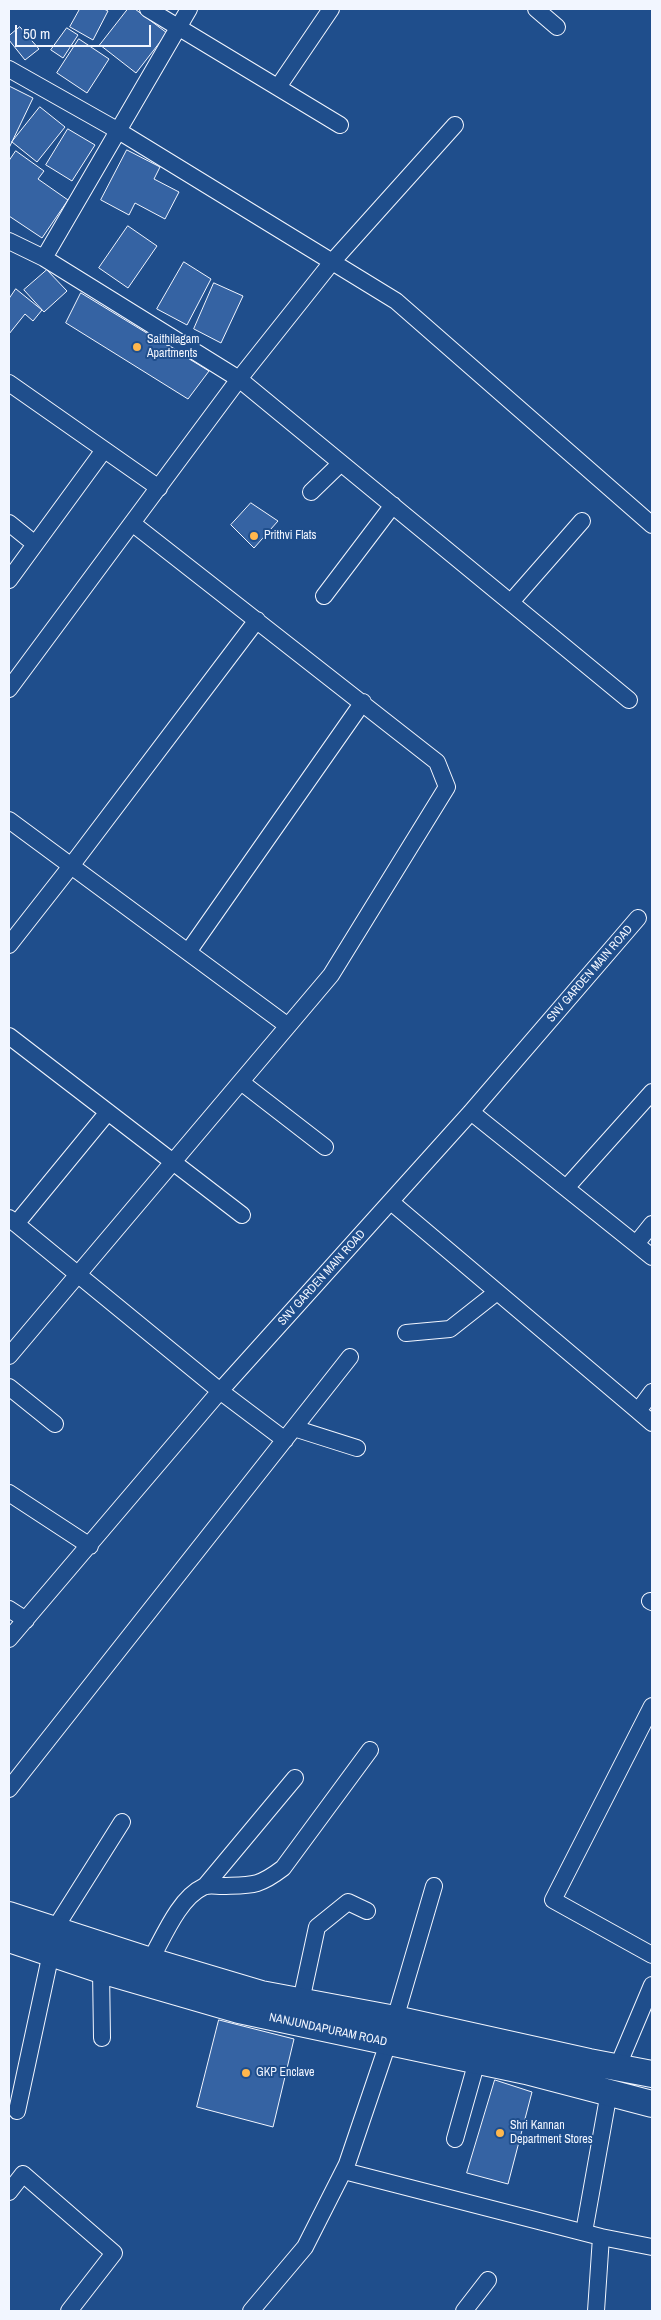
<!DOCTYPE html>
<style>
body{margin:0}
#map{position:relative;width:661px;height:2320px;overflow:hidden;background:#1f4e8c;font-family:"Archivo Narrow",sans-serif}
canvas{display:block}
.frame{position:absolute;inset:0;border:10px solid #f2f6ff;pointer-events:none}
.scale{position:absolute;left:15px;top:25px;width:136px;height:22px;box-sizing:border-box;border:2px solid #f2f6ff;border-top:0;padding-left:6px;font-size:15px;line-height:18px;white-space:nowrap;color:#f2f6ff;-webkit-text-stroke:4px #1f4e8c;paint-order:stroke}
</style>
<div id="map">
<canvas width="661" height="2320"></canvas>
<div class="frame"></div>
<div class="scale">50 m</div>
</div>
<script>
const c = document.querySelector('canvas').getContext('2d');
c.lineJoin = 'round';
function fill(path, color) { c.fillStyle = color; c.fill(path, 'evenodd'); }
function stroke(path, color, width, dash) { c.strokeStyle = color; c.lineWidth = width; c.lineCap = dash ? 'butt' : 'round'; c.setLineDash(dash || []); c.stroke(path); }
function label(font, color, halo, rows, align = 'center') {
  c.font = font + ' "Archivo Narrow",sans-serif'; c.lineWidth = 4; c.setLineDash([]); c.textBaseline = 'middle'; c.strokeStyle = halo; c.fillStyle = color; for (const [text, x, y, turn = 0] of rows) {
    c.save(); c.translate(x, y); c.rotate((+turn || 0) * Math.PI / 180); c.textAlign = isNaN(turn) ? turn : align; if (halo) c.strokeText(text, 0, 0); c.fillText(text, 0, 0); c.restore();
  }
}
const building = new Path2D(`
 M80,9H104L108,11L93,40L70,27Z
 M128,9H135L167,33L136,73L100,45Z
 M20,27L39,49L25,60L9,40V36Z
 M67,28L78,35L63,58L51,50Z
 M79,39L109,59L87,93L57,73Z
 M9,86L33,98L9,148Z
 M40,107L65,127L37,162L12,142Z
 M68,129L95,145L72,181L46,165Z
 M127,150L160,167L154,179L179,192L165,219L135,203L129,215L101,200Z
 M16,151L44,171L38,179L68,200L42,238L9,216V161Z
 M128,226L157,246L128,288L99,268Z
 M184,262L211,279L187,325L157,309Z
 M47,270L67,291L44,312L24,290Z
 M214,283L243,296L221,343L194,329Z
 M16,289L42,310L33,321L25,314L9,334V299Z
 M81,293L209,371L188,399L66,323Z
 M251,503L278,521L254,548L231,525Z
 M219,2020L294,2039L273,2127L197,2107Z
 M495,2080L532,2092L508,2184L467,2173Z`);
const minor = new Path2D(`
 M148,9L340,125
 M536,9L557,27
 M9,69L117,130L396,301L652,525
 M278,87L331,9
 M9,241L44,258L239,379L629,700
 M44,258L189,9
 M9,383L159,488
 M311,492L341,463
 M9,523L35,544
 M132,523L239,379L332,262L455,125
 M9,580L104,450
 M324,596L393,505
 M511,602L582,521
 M9,689L132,523L437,762L447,787L331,975L9,1356
 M9,820L288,1026
 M9,945L71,866L257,620
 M188,952L363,702
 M9,1036L242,1215
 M241,1082L325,1147
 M471,1112L652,1257
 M566,1188L652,1092
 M391,1202L638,1411
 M9,1218L220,1391L285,1440
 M16,1224L108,1112
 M636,1244L652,1224
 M406,1333L450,1329L497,1292
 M9,1387L55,1424
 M652,1392L638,1411L652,1423
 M294,1428L357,1448
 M9,1493L90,1546
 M650,1601L652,1602
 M9,1609L26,1620
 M9,1639L220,1391L471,1112L638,918
 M652,1706L553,1900L652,1955
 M9,1789L350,1357
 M205,1886L295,1778
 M54,1930L122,1822
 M150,1961C163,1938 179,1898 203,1887C209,1884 216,1886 222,1886C252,1885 258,1887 283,1868L370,1750
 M101,1970L102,2038
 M301,2001L317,1927L348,1902L367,1911
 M617,2068L652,1985
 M17,2111L51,1953
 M455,2139L477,2061
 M344,2171L601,2237L596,2311
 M9,2192L23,2174L114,2253L69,2311
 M584,2232L609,2092
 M601,2237L652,2247
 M251,2311L305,2247L347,2164L388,2043L434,1886
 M464,2311L488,2280`);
const primary = new Path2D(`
 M9,1915L157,1963L261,1994L395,2019L589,2062L652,2074
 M9,1939L101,1970L239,2010L526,2071L652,2104`);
const markers = [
 [137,347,5,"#ffb74d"],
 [254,536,5,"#ffb74d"],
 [246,2073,5,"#ffb74d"],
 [500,2133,5,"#ffb74d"]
];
const poiNames = [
 ["Saithilagam",147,340],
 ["Apartments",147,354],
 ["Prithvi Flats",264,536],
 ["GKP Enclave",256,2073],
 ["Shri Kannan",510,2126],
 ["Department Stores",510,2140]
];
const streetNames = [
 ["SNV GARDEN MAIN ROAD",590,974,-49],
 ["SNV GARDEN MAIN ROAD",322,1278,-48],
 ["NANJUNDAPURAM ROAD",328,2030,12]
];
fill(building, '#3563a3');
stroke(building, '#f2f6ff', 1);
stroke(minor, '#f2f6ff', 18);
stroke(primary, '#f2f6ff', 28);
stroke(minor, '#1f4e8c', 16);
stroke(primary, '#1f4e8c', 26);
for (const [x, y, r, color] of markers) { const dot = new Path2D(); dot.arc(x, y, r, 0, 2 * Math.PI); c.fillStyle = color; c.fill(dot); stroke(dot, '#1f4e8c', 2); }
label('12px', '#f2f6ff', '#1f4e8c', poiNames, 'left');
label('12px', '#f2f6ff', '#1f4e8c', streetNames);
</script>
